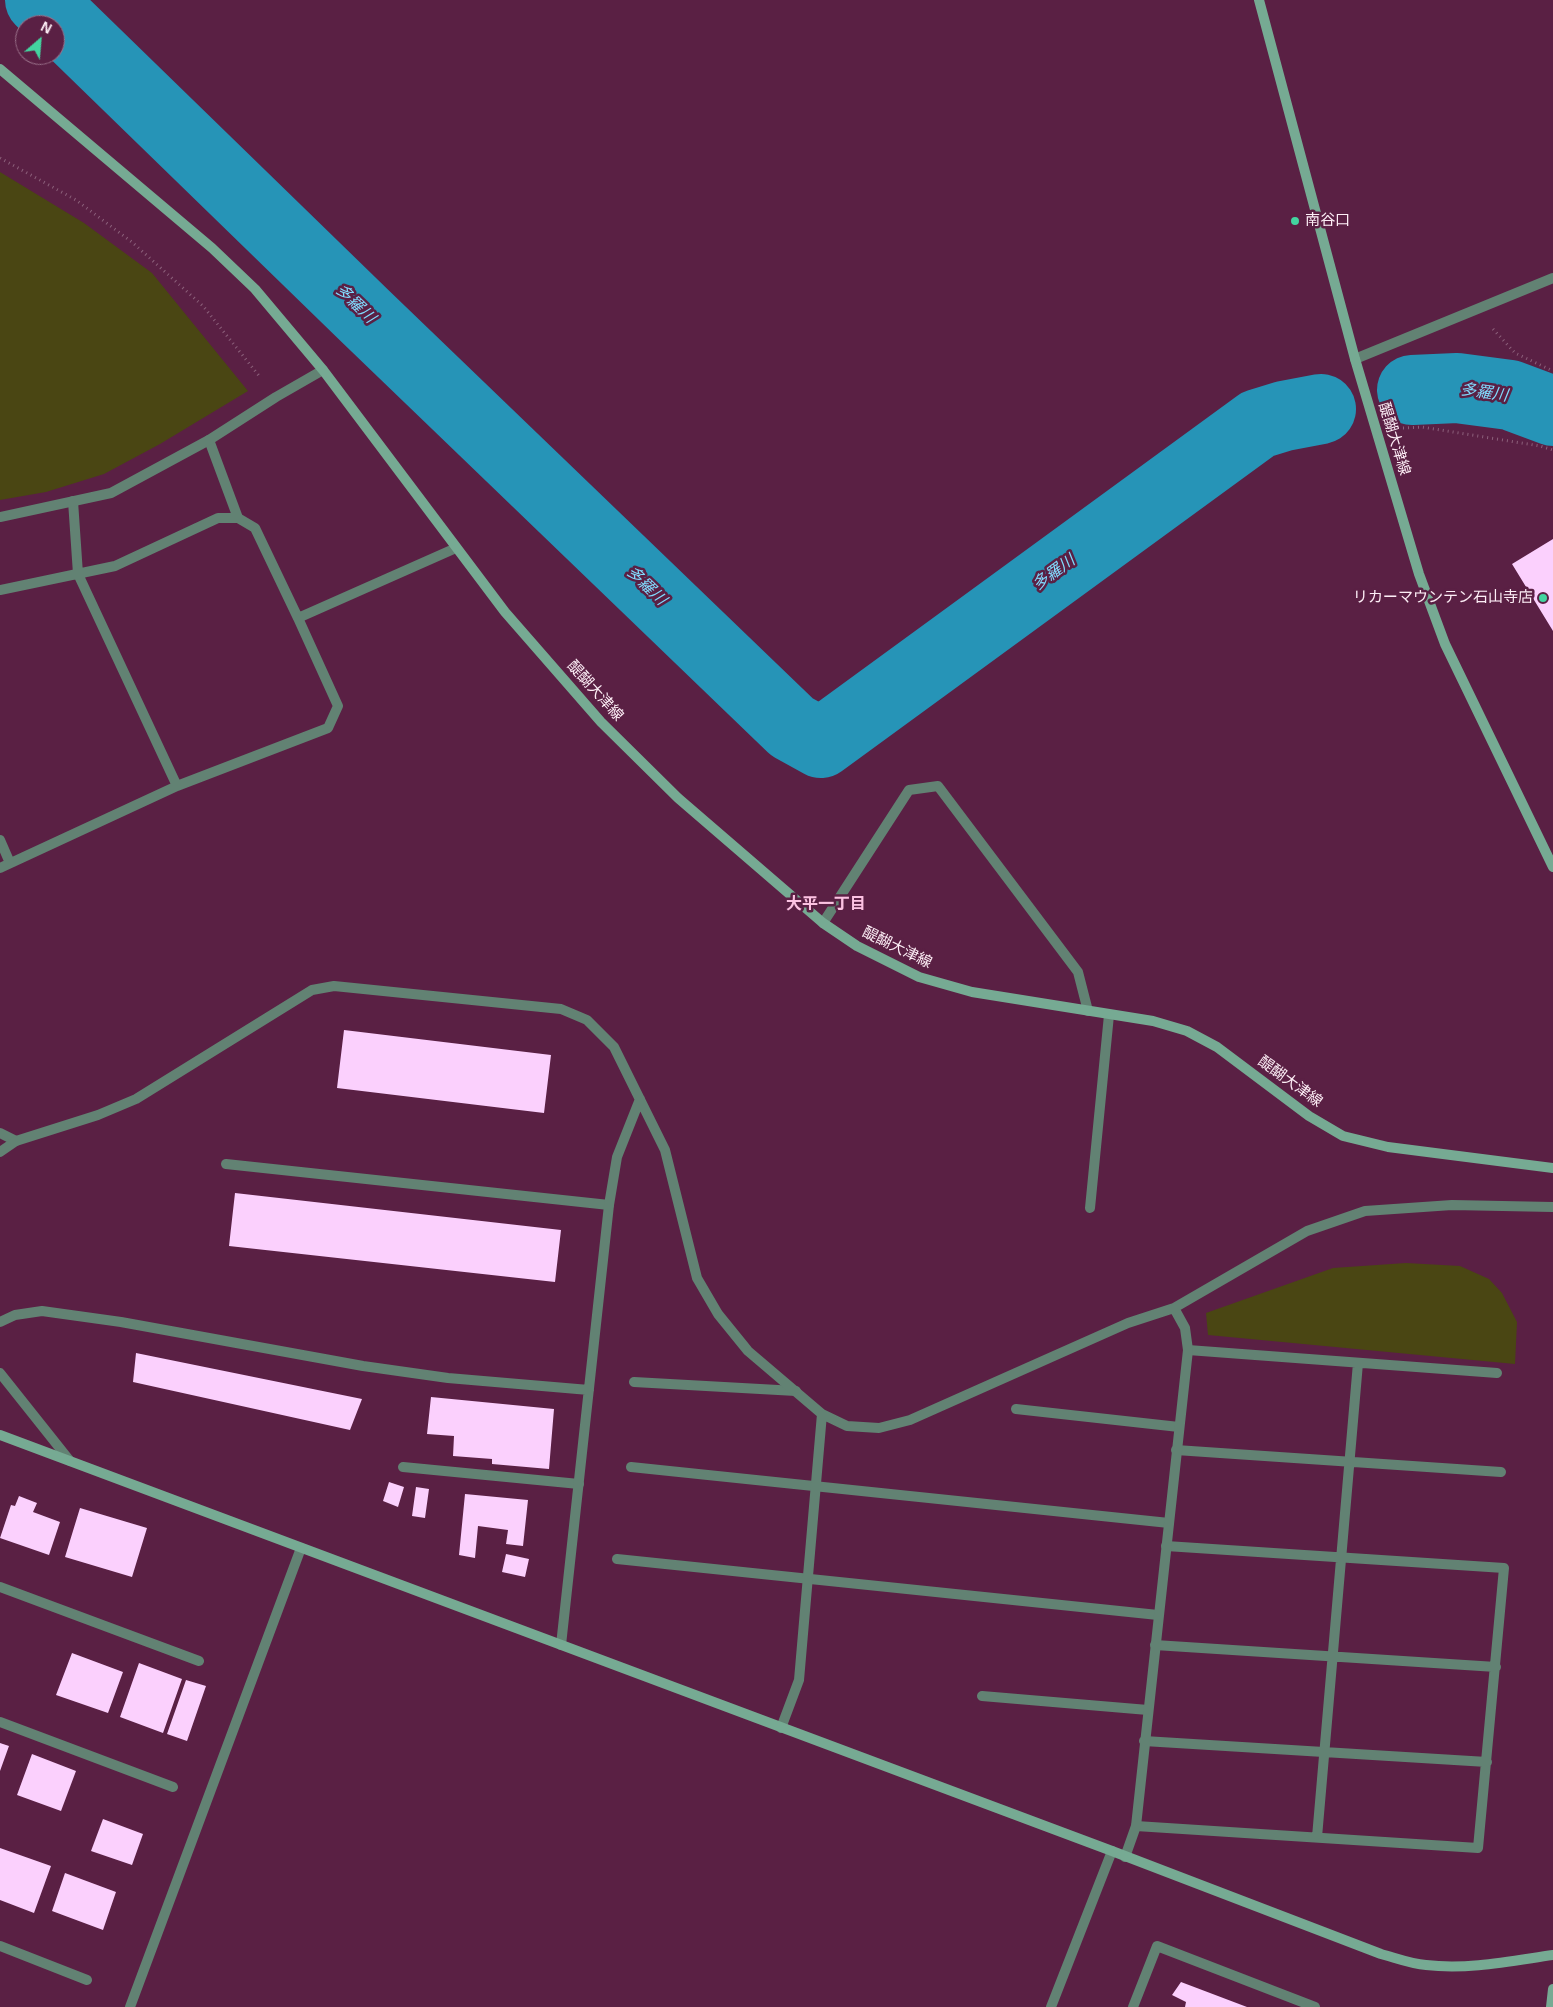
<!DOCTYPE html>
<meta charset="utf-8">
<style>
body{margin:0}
#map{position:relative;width:1553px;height:2007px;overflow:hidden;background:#5a2044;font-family:Helvetica,sans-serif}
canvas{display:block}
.north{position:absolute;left:15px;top:15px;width:50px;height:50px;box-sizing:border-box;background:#5a2044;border:1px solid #9b728b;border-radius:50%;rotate:27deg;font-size:14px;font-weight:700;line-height:20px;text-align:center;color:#fdeef6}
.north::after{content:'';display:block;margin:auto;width:18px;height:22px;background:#43d4a0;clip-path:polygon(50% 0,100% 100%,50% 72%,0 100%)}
</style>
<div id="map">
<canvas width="1553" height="2007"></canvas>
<div class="north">N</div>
</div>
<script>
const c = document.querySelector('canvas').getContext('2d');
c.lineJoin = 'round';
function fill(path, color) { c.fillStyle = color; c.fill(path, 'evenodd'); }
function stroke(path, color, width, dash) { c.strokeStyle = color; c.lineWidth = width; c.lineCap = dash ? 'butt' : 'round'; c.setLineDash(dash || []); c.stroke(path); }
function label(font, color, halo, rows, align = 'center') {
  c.font = font + ' Helvetica,"Noto Sans JP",sans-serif'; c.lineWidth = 5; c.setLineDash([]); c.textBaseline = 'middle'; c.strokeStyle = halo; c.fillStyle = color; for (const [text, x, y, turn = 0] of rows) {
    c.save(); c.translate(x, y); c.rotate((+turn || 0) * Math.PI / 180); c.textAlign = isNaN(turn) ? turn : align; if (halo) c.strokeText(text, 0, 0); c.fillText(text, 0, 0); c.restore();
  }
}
const green = new Path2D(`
 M0,172L84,223L152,273L248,391L160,444L104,474L46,492L0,500Z
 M1406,1263L1460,1266L1489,1279L1502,1293L1517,1322L1515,1364L1208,1335L1206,1313L1333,1268Z`);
const river = new Path2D(`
 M40,0L365,316L792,727L821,743L1258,424L1284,416L1321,409
 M1412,390L1457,388L1510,395L1553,411`);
const building = new Path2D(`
 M1553,539V631L1512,564Z
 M344,1030L551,1055L544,1113L337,1088Z
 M235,1193L561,1230L555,1282L229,1246Z
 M136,1353L362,1399L350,1430L133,1382Z
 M431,1397L554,1409L549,1469L492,1464V1459L453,1456L454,1436L427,1434Z
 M389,1482L404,1487L398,1507L383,1501Z
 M416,1487L429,1489L425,1518L412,1516Z
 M465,1494L528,1500L523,1546L506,1544L508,1530L478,1526L475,1558L459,1555Z
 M19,1496L37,1503L33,1512L60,1522L49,1555L0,1538L11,1505L15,1506Z
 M80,1508L147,1528L132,1577L65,1557Z
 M506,1554L529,1559L525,1577L502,1572Z
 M72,1653L123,1672L108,1713L56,1695Z
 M139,1663L182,1679L163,1733L120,1717Z
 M186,1680L206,1686L187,1741L167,1734Z
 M0,1743L9,1746L0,1771Z
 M32,1754L76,1771L61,1811L17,1795Z
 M103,1819L143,1834L132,1865L91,1851Z
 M0,1848L51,1866L34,1913L0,1900Z
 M65,1873L116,1892L103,1930L52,1911Z
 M1181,1982L1247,2007H1185L1186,2002L1172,1995Z`);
const path = new Path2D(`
 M0,158L76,200L133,243L203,306L260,377
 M1493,329L1515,353L1553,371
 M1403,428L1422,427L1540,446L1553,450`);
const lane = new Path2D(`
 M209,440L238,518
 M73,501L78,574L177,786
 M0,590L115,566L218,518H238L255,528L298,618L456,548
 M0,840L10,863
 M0,868L177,786L328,728L338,706L298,618
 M0,1133L16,1141
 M226,1164L609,1205
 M1188,1350L1497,1373
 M634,1382L796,1391
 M1016,1409L1179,1427
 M1176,1450L1501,1472
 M403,1467L579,1484
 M631,1467L1169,1523
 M617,1559L1158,1615
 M1155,1645L1496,1667
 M982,1696L1148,1710
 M1144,1741L1487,1762
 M1136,1826L1478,1848L1504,1568L1166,1546
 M1317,1837L1358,1363
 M1133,2007L1157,1946L1315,2007`);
const street = new Path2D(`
 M1355,359L1553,278
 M0,517L111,493L209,440L276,397L323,370
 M823,923L909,790L938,786L1078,972L1088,1011
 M0,1152L16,1141L98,1115L136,1099L312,990L334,986L561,1009L587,1020L614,1047L665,1150L697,1278L718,1314L748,1351L822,1414L847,1426L879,1428L910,1420L1128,1323L1174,1308L1307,1231L1365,1211L1452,1205L1553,1207
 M1090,1208L1109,1015
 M0,1322L15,1315L42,1311L121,1322L363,1366L448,1378L589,1390
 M0,1373L70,1461
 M0,1587L199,1661
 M561,1645L609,1205L617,1157L640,1099
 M0,1722L173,1787
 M781,1728L799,1680L822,1414
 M1125,1857L1136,1826L1188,1350L1185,1328L1174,1308
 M0,1946L87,1980
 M130,2007L301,1548
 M1051,2007L1112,1851`);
const secondary = new Path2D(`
 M1259,0L1355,359L1419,574L1445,644L1553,867
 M0,69L212,248L255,289L323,370L505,612L601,722L678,798L823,923L857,946L919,977L972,992L1153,1021L1187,1031L1217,1047L1309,1116L1343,1136L1388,1147L1553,1168
 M0,1435L1112,1851L1381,1954C1396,1958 1411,1964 1426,1965C1468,1970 1511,1961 1553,1955
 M1551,2007L1553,1989`);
const markers = [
 [1295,221,5,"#43d4a0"],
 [1543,598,5,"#43d4a0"]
];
const poiNames = [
 ["南谷口",1305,221],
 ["リカーマウンテン石山寺店",1533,598,"right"]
];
const streetNames = [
 ["醍醐大津線",1394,439,73],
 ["醍醐大津線",595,691,48],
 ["醍醐大津線",897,948,26],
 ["醍醐大津線",1290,1082,36]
];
const waterNames = [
 ["多羅川",355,304,44],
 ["多羅川",1484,393,8],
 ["多羅川",1054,573,-36],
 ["多羅川",646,586,44]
];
const neighbourhoodNames = [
 ["大平一丁目",826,905]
];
fill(green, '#4a4613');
stroke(river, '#2694b7', 70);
fill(building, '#fbd0fd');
stroke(path, '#8c607b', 3, [1, 4]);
stroke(lane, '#628273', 10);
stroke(street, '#628273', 10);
stroke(secondary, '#76aa93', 10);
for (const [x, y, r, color] of markers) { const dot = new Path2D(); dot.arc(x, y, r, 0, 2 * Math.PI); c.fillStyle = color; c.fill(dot); stroke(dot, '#5a2044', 2); }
label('15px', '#fdeef6', '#5a2044', poiNames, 'left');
label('15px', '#fdeef6', '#5a2044', streetNames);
label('italic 16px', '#81dbfd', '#5a2044', waterNames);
label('bold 16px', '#fcc2e2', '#5a2044', neighbourhoodNames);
</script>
